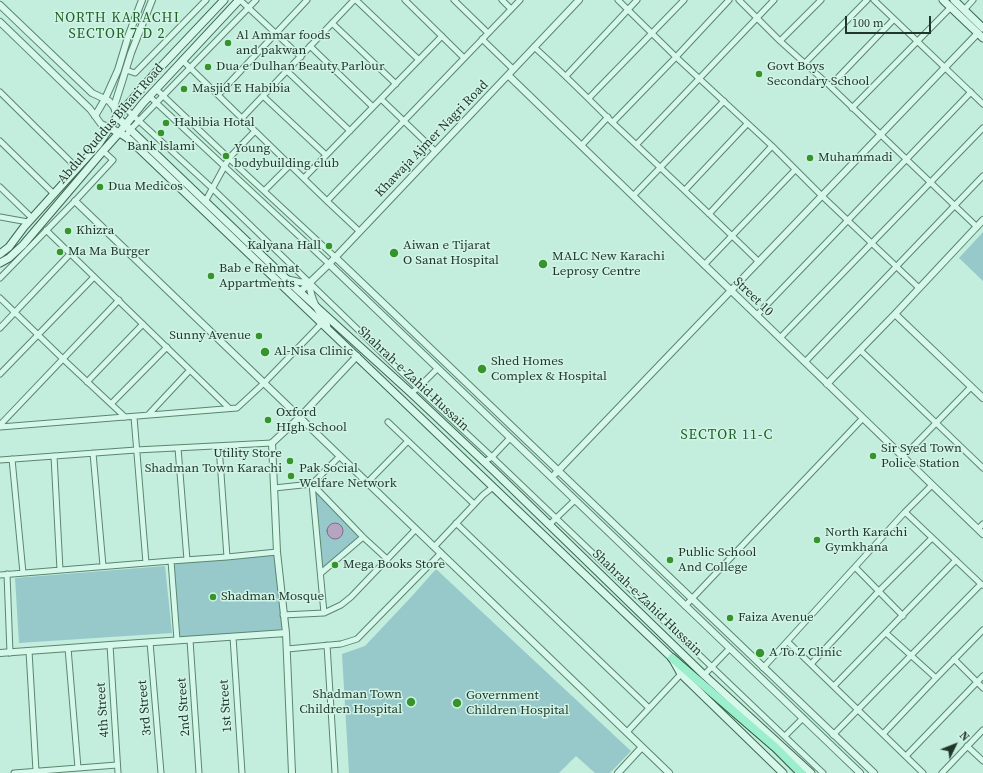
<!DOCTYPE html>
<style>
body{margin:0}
#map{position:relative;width:983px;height:773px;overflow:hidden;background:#c3eddc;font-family:"Source Serif 4",serif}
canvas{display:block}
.north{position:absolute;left:935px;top:725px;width:40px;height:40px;-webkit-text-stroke:3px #d2f4e7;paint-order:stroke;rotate:47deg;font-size:11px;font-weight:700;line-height:16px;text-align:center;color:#1e3728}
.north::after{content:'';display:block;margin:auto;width:14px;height:18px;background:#1e3728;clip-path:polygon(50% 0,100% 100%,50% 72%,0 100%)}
.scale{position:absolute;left:845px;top:16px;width:86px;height:18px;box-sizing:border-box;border:2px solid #1e3728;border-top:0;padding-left:5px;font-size:12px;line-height:14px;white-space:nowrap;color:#1e3728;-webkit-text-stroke:3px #d2f4e7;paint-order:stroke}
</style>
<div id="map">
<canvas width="983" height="773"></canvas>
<div class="north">N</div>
<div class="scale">100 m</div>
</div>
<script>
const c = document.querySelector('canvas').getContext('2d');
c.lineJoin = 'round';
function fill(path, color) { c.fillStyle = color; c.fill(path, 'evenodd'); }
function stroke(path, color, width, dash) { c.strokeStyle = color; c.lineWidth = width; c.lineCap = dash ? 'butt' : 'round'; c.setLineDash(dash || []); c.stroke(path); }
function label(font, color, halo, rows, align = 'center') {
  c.font = font + ' "Source Serif 4",serif'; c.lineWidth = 3; c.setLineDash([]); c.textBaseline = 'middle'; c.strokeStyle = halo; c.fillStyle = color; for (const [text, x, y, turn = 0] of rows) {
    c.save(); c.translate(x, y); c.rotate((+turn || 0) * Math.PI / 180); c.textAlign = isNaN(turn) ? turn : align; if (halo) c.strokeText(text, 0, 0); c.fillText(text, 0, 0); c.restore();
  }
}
const green = new Path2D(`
 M983,232V281L959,258Z
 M312,484L363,537L321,573Z
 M277,552L286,633L177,640L171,561Z
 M165,566L172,633L19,643L15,578Z
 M436,569L631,751L610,773H595L576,756L559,773H349L342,654L365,646L413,595Z`);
const water = new Path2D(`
 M327 531a8 8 0 1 1 16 0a8 8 0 1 1-16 0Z`);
const minor = new Path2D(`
 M240,0L301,57
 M356,0L419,60
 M405,0L464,58
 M454,0L488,33
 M502,0L511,9
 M618,0L676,57L772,146L822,196L919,288
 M739,0L780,41L830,86L977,227
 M874,0L983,104
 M964,10L973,0
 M332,23L396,84
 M482,39L513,69
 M780,41L821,0
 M310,46L373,107
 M534,47C561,71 587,97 613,123C662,169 711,215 759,262
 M182,60L327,201L359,231
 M805,63L867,0
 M126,70L135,73L206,0
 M287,71L350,131
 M566,76L637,0
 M830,86L894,19
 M156,89L236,165L335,257
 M0,92L77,168
 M218,95L307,0
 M149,96L329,264
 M263,96L326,155
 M589,98L684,0
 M381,99L435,151
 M125,108L213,189L418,388L492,457L823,773
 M852,108L951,7
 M242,118L354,0
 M613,122L676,57L729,0
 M126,136L130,130L190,68L256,0
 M0,141L54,194
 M637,144L774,0
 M581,146L608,117
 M304,178L442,36
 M0,187L32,218
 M685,190L747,124
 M264,191L290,165
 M633,196L724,101
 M327,201L520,0
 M205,202L229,158L255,131
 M709,214L772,146
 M0,217L28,222
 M46,230L229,408
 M704,265L795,170
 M0,278L75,201L113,160L103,151
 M0,298L63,359L125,417
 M757,315L971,92
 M0,328L70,254
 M780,338L983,128
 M860,350L983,468
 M805,362L983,176
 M0,374L94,277
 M87,382L143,324
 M411,393L418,388L437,369
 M111,404L167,347
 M148,415L190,370
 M134,417L146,563
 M388,422L474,504
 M0,425L119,300
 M0,427L237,408L264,383L322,323
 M219,446L227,557
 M178,448L187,560
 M93,453L103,566
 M54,456L60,570
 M903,457L971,387
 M12,459L23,573
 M0,460L136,450L272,443
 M484,462L492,457L510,438
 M367,483L408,441
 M274,488L312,484L363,537L387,559
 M905,512L982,585
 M456,523L649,708
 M549,525L575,500
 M978,529L983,524
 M434,547L483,495L493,487
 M171,561L177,640
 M856,568L903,616
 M321,573L363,537
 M7,574L10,653
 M0,575L171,561L227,557L277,552
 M685,606L863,418
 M324,613L312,484L340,456
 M283,615L324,613L341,605L351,597L416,529
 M886,633L936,678
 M233,637L242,773
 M190,640L199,773
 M150,642L161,773
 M788,642L923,773
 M110,645L118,773
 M327,645L335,773
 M68,648L78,768
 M287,649L341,644L357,639L441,553
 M29,651L36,771
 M954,659L983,688
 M811,664L879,591L932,538
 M763,668L905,512L932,485
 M704,675L730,648
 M834,686L956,560
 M627,732L681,674
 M883,734L936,678L983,630
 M833,735L981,584
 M785,736L803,718
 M967,746L983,761
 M906,756L983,676
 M14,773L117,765
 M942,773L983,730`);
const tertiary = new Path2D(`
 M0,5L92,93L109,101L114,107L117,117
 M0,22L90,109L101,124L110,128
 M508,75L983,534
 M114,107L131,53L152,0
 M95,116L105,99L118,70L128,37L142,0
 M75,201L669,773
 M335,257L874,773
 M329,264C505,434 683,603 860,773
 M286,279L299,282L309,283C311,300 318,311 327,325
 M300,292L329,264L579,0
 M895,314L983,398
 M827,384L895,314L983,220
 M555,474L978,33
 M0,653L110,645L286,633
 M292,773L286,633L277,552L272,443L300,417L357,356
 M618,773L642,747`);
const secondary = new Path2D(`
 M943,0L983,38
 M954,0L983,28
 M117,117L300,292L411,393L494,471L704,675L811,773
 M110,128C117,132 125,135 131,141C312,312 491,486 672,658L681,674L783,773
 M0,254L9,247L24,227L98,145L117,117L156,72L224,0
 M0,263L9,258L23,245L103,151L119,133L143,103L239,0`);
const primary = new Path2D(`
 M672,658L776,748L801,773`);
const markers = [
 [228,43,4,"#36942c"],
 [208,67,4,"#36942c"],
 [759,74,4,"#36942c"],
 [184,89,4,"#36942c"],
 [166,123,4,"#36942c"],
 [161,133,4,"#36942c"],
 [226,156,4,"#36942c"],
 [810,158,4,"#36942c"],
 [100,187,4,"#36942c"],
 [68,231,4,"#36942c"],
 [329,246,4,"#36942c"],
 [60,252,4,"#36942c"],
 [394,253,5,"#36942c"],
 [543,264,5,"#36942c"],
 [211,276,4,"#36942c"],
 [259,336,4,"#36942c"],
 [265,352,5,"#36942c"],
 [482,369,5,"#36942c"],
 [268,420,4,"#36942c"],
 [873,456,4,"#36942c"],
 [290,461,4,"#36942c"],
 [291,476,4,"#36942c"],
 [817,540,4,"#36942c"],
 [670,560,4,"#36942c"],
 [335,565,4,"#36942c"],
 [213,597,4,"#36942c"],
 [730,618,4,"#36942c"],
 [760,653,5,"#36942c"],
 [411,702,5,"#36942c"],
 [457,703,5,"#36942c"]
];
const poiNames = [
 ["Al Ammar foods",236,36],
 ["and pakwan",236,51],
 ["Dua e Dulhan Beauty Parlour",216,67],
 ["Govt Boys",767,67],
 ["Secondary School",767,82],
 ["Masjid E Habibia",192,89],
 ["Habibia Hotal",174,123],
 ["Bank lslami",161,147,"center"],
 ["Young",234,149],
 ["bodybuilding club",234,164],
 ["Muhammadi",818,158],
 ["Dua Medicos",108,187],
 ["Khizra",76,231],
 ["Kalyana Hall",321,246,"right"],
 ["Aiwan e Tijarat",403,246],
 ["O Sanat Hospital",403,261],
 ["Ma Ma Burger",68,252],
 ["MALC New Karachi",552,257],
 ["Leprosy Centre",552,272],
 ["Bab e Rehmat",219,269],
 ["Appartments",219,284],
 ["Sunny Avenue",251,336,"right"],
 ["Al-Nisa Clinic",274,352],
 ["Shed Homes",491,362],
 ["Complex & Hospital",491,377],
 ["Oxford",276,413],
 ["HIgh School",276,428],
 ["Sir Syed Town",881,449],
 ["Police Station",881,464],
 ["Utility Store",282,454,"right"],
 ["Shadman Town Karachi",282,469,"right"],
 ["Pak Social",299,469],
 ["Welfare Network",299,484],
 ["North Karachi",825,533],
 ["Gymkhana",825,548],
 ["Public School",678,553],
 ["And College",678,568],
 ["Mega Books Store",343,565],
 ["Shadman Mosque",221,597],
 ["Faiza Avenue",738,618],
 ["A To Z Clinic",769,653],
 ["Shadman Town",402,695,"right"],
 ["Children Hospital",402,710,"right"],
 ["Government",466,696],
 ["Children Hospital",466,711]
];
const streetNames = [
 ["Abdul Quddus Bihari Road",111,124,-49],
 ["Khawaja Ajmer Nagri Road",432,139,-46],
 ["Street 10",753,297,44],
 ["Shahrah-e-Zahid Hussain",413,379,43],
 ["Shahrah-e-Zahid Hussain",647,603,44],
 ["1st Street",226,706,-94],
 ["2nd Street",184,707,-94],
 ["3rd Street",145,708,-95],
 ["4th Street",103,710,-94]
];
const neighbourhoodNames = [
 ["NORTH KARACHI",117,18],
 ["SECTOR 7 D 2",117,34],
 ["SECTOR 11-C",727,435]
];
fill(green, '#97c9ca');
fill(water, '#b5a5c0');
stroke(water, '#826c8d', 1);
stroke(minor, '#5a866e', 7);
stroke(tertiary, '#5a866e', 8);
stroke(secondary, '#3e684f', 9);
stroke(primary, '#2f543d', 10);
stroke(minor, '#d6f8eb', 5);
stroke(tertiary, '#d6f8eb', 6);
stroke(secondary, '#d6f8eb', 7);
stroke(primary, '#9cefcd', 8);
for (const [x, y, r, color] of markers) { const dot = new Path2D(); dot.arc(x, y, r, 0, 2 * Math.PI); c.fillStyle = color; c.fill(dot); stroke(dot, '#d2f4e7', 1.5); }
label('13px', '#1e3728', '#d2f4e7', poiNames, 'left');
label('13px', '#1e3728', '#d2f4e7', streetNames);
c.letterSpacing = '1px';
label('14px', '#1f6227', '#d2f4e7', neighbourhoodNames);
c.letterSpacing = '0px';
</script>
